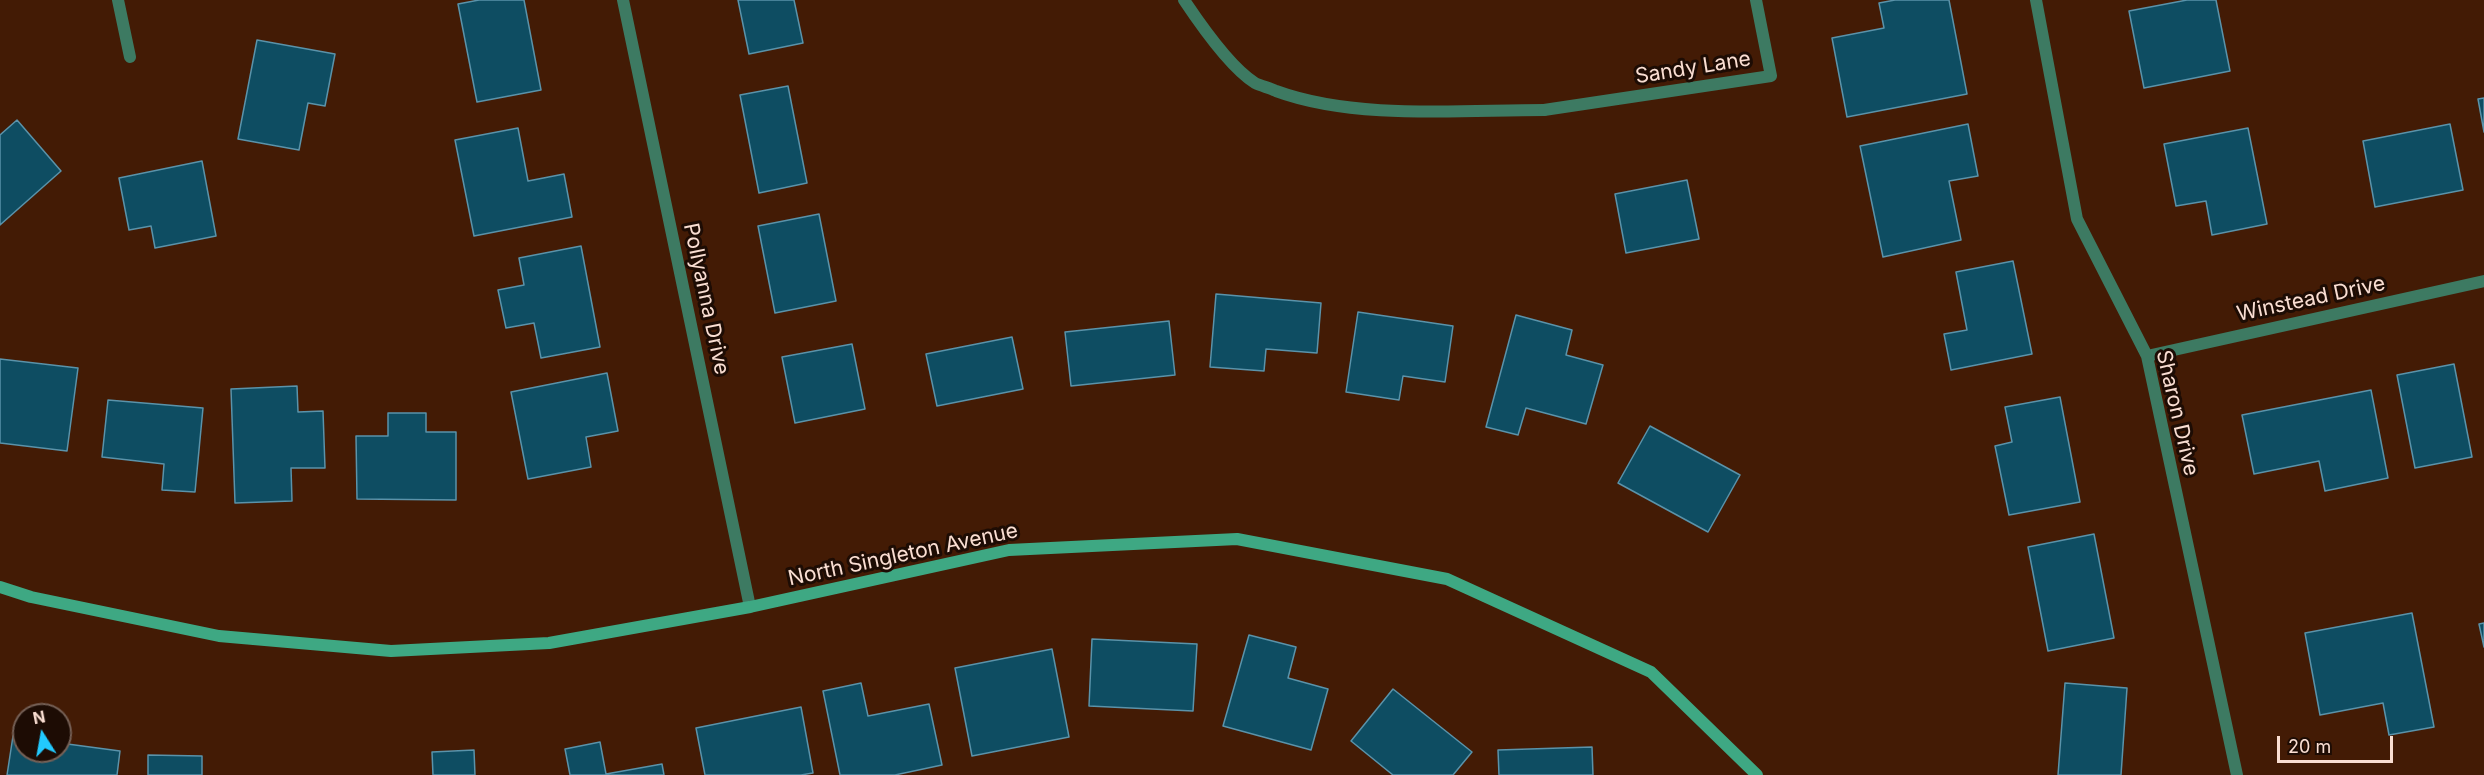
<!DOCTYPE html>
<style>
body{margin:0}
#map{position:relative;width:2484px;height:775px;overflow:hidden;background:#431b05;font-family:Inter,sans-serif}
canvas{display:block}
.north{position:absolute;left:12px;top:703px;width:60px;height:60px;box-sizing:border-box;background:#1d0c04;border:2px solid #756056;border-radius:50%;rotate:349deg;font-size:16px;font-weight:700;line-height:24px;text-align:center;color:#faded2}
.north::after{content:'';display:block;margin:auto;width:21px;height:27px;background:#22c9fe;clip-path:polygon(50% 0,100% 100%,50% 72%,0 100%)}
.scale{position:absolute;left:2277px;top:736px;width:116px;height:27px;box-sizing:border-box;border:3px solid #faded2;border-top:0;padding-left:8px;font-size:18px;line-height:21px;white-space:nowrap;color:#faded2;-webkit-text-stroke:4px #1d0c04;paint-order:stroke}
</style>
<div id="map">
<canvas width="2484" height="775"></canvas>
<div class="north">N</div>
<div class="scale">20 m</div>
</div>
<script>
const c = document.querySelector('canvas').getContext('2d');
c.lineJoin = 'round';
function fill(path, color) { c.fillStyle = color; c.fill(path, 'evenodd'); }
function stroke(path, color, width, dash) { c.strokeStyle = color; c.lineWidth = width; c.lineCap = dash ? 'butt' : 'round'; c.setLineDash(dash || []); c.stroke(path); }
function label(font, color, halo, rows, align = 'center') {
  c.font = font + ' Inter,sans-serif'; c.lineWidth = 6; c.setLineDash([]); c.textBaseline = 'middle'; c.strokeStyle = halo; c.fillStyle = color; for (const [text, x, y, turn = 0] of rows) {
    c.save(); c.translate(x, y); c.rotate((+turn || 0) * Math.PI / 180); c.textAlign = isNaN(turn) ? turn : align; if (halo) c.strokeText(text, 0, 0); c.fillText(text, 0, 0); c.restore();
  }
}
const building = new Path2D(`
 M479,0H524L541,90L477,102L458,4Z
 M738,0H794L803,43L749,54Z
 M1895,0H1949L1967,94L1847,117L1832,38L1884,28L1879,3Z
 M2187,0H2216L2230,71L2144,88L2129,11Z
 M257,40L335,54L325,106L308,103L299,150L238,139Z
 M788,86L807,183L759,193L740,95Z
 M2484,98V132L2478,99Z
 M17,120L61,171L0,225V135Z
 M1968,124L1978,176L1949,181L1961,240L1883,257L1860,146Z
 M2450,124L2463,190L2375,207L2363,141Z
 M518,128L528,181L564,174L572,217L474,236L455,140Z
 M2248,128L2267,224L2212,235L2206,201L2176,206L2164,144Z
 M202,161L216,236L155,248L151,226L129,230L119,178Z
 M1687,180L1699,239L1626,253L1615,194Z
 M819,214L836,301L775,313L758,226Z
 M581,246L600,347L541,358L534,323L506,328L498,290L524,285L519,258Z
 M2013,261L2032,354L1951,370L1944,334L1967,330L1956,272Z
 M1216,294L1321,303L1317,353L1266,349L1264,371L1210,367Z
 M1358,312L1453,326L1445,382L1403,376L1399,400L1346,392Z
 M1516,315L1572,330L1566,355L1603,365L1586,424L1526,408L1518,435L1486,427Z
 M1169,321L1175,375L1071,386L1065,332Z
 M1012,337L1023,389L937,406L926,354Z
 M852,344L865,409L795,423L782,357Z
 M0,359L78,368L67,451L0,443Z
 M2454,364L2472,457L2415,468L2397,375Z
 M607,373L618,431L586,437L591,467L528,479L511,392Z
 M297,386L298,412L323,411L325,468H291L292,501L235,503L231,389Z
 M2371,390L2388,478L2325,491L2319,461L2254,474L2242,415Z
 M2060,397L2080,502L2009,515L1995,446L2012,442L2005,407Z
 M108,400L203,408L195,492L162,490L164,464L102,457Z
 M388,413H426V432H456V500L357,499L356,436H388Z
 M1650,426L1740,475L1708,532L1618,483Z
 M2094,534L2114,638L2048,651L2028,547Z
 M2412,613L2434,727L2389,735L2383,703L2320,715L2305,633Z
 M2484,623V647L2479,624Z
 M1249,635L1296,647L1288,678L1328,689L1311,750L1223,726Z
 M1092,639L1197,644L1193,711L1089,706Z
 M1052,649L1069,737L972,756L955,668Z
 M861,683L868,716L929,704L942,765L895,775H840L823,691Z
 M2065,683L2127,688L2121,775H2058Z
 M1393,689L1472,752L1453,775H1393L1351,741Z
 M801,707L813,773L801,775H705L696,728Z
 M13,736L24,737V751H60V743L120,751L117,775H7Z
 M600,742L606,774L662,764L664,775H570L565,749Z
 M1592,747L1593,775H1499L1498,750Z
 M474,750L475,775H433L432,752Z
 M148,755L202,756V775H148Z`);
const lane = new Path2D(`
 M1184,0C1200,24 1231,68 1255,83C1261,86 1270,88 1276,91C1355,120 1460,110 1544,110`);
const street = new Path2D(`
 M118,0L130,57
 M623,0L750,607
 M2036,0L2077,219L2147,356L2237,775
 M1544,110L1771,76L1756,0
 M2147,356L2484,281`);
const secondary = new Path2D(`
 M0,587L31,597L219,636L391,651L549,643L750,607L1009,550L1237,539L1447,579L1651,672L1757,775`);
const streetNames = [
 ["Sandy Lane",1693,68,-9],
 ["Pollyanna Drive",706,299,78],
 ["Winstead Drive",2311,299,-12],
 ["Sharon Drive",2177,413,77],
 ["North Singleton Avenue",903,555,-12]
];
fill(building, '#0e4d62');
stroke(building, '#5a93aa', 1.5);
stroke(lane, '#3d7a62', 12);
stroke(street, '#3d7a62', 12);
stroke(secondary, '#3ea883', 12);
label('21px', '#faded2', '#1d0c04', streetNames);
</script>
